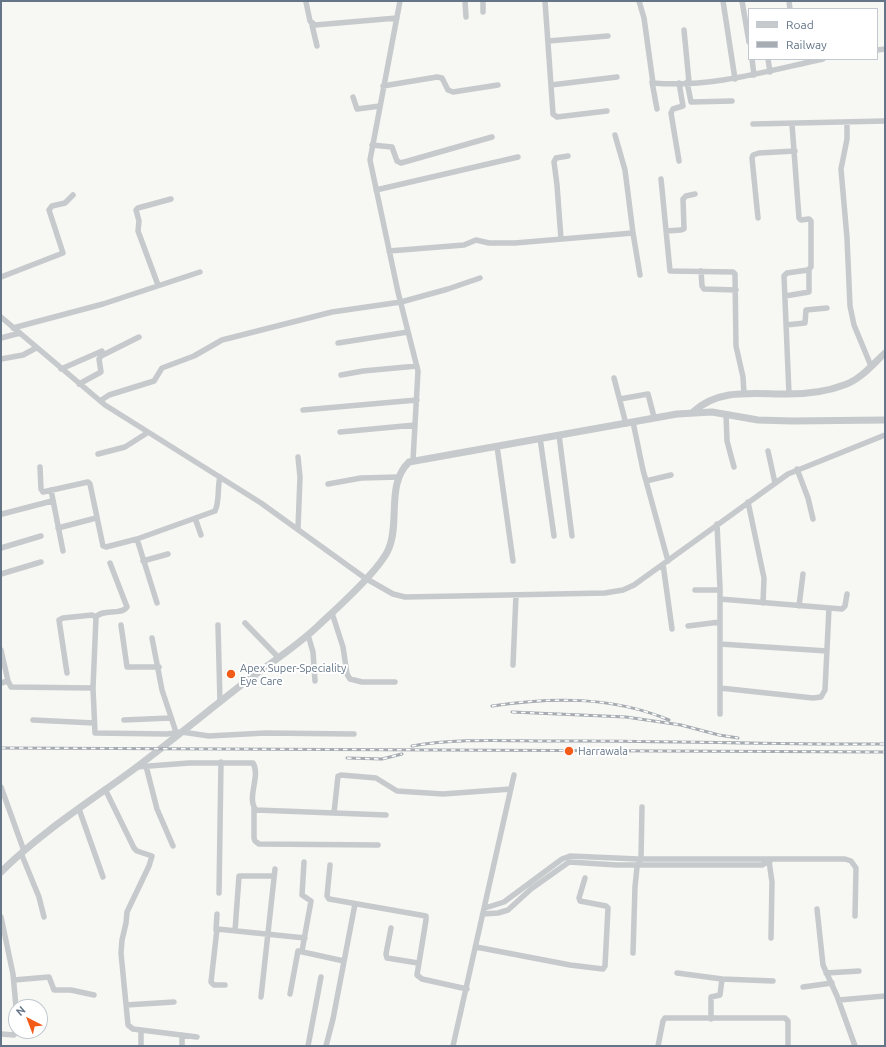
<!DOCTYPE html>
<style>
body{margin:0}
#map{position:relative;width:886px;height:1047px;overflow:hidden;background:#f7f7f3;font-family:Ubuntu,sans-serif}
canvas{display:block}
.frame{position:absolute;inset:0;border:2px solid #637587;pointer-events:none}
.legend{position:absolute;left:748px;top:8px;width:130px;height:52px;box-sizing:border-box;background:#fff;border:1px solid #c1c8cf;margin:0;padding:5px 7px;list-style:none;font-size:12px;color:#637587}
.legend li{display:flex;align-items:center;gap:8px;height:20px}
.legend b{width:20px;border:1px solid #c1c8cf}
.north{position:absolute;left:8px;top:999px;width:40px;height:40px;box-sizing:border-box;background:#fff;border:1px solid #c1c8cf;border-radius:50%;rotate:318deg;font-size:11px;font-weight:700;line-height:16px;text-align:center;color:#637587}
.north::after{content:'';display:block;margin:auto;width:14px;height:18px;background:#f25b18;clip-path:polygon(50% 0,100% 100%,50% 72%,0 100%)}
</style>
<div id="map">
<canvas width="886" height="1047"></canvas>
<div class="frame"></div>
<ul class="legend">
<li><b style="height:5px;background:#c6cacd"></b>Road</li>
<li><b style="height:5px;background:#a6acb2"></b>Railway</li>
</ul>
<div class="north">N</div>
</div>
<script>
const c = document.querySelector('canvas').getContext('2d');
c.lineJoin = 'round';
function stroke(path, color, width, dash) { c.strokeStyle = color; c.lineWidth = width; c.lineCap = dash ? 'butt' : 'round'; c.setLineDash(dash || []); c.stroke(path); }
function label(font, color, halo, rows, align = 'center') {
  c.font = font + ' Ubuntu,sans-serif'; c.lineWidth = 4; c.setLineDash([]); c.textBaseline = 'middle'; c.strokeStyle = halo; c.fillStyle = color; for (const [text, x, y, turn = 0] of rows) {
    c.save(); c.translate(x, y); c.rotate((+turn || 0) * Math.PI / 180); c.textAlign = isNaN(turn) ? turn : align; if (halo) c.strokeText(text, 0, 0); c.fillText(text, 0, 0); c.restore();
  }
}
const minor = new Path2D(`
 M400,1L370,160L398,292L418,371L413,460
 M465,1L466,17
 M483,1V12
 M545,1L553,114L557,117L607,111
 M639,1L644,18L653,83C711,88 767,71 823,59
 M723,1L735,79
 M742,1L749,42
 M789,1L790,9
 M306,2L310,21L315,25L397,18
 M312,25L317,46
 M684,30L689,82
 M548,41L608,36
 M877,50L885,49
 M752,59L754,75
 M768,59L770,72
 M652,82L657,109
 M687,82L691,102L732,101
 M679,83L683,106L673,109L671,113L679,161
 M551,85L617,77
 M383,86L437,77L442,78L448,90L453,92L498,85
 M353,97L357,109L380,106
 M847,123V139L841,169L847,238L850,306L854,325L871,366
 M753,124L885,121
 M372,145L392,147L397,161L401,163L492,137
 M661,179L670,271L733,272L735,274L736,346L743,377L744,394
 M376,190L518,157
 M758,218L752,158L753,155L759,153L795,151
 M666,231L681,230L684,229L683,199L686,196L695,194
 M633,233L640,275
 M561,239L557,185L554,162L556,158L568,156
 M389,251L464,245L476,240L489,243H515L633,233L625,170L615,135
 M701,271L702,286L704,289L736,290
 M1,277L63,253L49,210L52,206L65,203L73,195
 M158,285L138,231L139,221L136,210L138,208L171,199
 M785,296L809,292V269
 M1,317L105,405L261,503L365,578L393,594L405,597L458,596L605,593L623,590L634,585L788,474L885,435
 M786,325L805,323L806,310L827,308
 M13,328L103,304L200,272
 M1,338L20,333
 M338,343L408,332
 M1,359L23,355L36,348
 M61,369L102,351
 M341,375L363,371L417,366
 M614,378L626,424
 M79,384L101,372L99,359L101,356L139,337
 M789,394L784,276L787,273L808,270L811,267V221L809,219L801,220L799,218L792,124
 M620,399L648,394L654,417
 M100,401L109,395L154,381L162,368L194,356L222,340L332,312L401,302L448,289L480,278
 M303,410L417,400
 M726,414L727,441L734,467
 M633,422L643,470L668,561
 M340,432L415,425
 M559,435L572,536
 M540,438L554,536
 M497,446L513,561
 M768,451L775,483
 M98,454L125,447L147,433
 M298,457L300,477L298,528
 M40,467L41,489L43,492L88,482L90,484L103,546L106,547L137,539L215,511C220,500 217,488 220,477
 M797,469L808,498L813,519
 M646,481L671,475
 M328,484L361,478L399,477
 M51,490L63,551
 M748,502L764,578L763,603
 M2,514L52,501
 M195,518L201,535
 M717,524L720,588V714
 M58,528L96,518
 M137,539L157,603
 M1,548L41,536
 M143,561L168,554
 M110,563L127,607C121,616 103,608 96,617L93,688L95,733L167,734L182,732L209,736L265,733L354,734
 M663,564L672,629
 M1,574L41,562
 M695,590H720
 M720,599L842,609L845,606L847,594
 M799,606L803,574
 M332,613L343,647L347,674L350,679L362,682H395
 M245,623L278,657
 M121,625L127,667H159
 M218,625L220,702
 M688,626L720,622
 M308,635L313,652L315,681
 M152,638L162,690L176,732
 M720,644L827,651
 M1,650L8,681L11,687L93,688
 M513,665L516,595
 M67,673L59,620L63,618L92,615L96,617
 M1,683L8,681
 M720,688L813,698L821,697L825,690L829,608
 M33,720L94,723
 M124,720L170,718
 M146,766L157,809L173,846
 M136,767L189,763H253C261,776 246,798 256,810L386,815
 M1,787L24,851
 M105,789L134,848L137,851L152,856L149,866L127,912L126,923L122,940L121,953L128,1025L133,1029L197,1037
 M254,808V838L255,841L259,844L378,845
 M79,809L103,877
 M334,813L338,776L341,775L376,778L397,791L443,794L511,789
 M21,853L39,897L44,917
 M769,861L772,882L771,938
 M330,865L327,896L329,899L426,916V920L417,975L422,979L467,989
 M219,893L221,762
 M485,908L504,902L562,859L570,856L638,859H845L851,861L856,868L855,916
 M817,909L823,965L837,996L855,1046
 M483,914L498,913L508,910L531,889L569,862L617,865H762L771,860
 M1,917L13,974L16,1007
 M391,928L386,954L387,958L418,963
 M216,930L217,914
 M235,931L239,876H274
 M476,947L570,965L603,969L605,966L608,908L606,906L580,901L579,898L585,878
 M302,951L311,901L302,895L304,862
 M633,953L635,887L637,867L641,859L642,807
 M677,973L722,979
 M826,973L859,971
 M14,980L49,977L54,990H71L94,995
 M225,985H214L211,982L217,929L305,938
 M803,987L832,983
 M290,994L298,951L344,961
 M261,997L275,869
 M839,1000L885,996
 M126,1005L174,1002
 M711,1019V997L720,995L722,979L773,981
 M141,1030V1046
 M1,1034L14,1035L16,1030
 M182,1046V1035
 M308,1046L321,977
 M326,1046L333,1019L355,904
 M453,1046L514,775
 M658,1046L663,1021L665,1018H785L788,1021V1046`);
const tertiary = new Path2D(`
 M693,412C719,388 753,394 787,394C806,394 826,392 844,385C860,380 873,364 885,353
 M1,872C39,834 86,804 130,772C170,742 209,710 249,679C272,662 297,646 318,626C336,609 381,569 389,548C400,521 386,484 409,462L677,414L712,412L758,420L792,421L885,420`);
const rail = new Path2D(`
 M492,706C552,697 612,696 669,720
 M512,712L626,717L681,725L719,735L738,738
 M412,746C457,738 505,741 551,741C662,740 774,745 885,744
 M1,748L885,752
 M347,758L382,759L402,754`);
const markers = [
 [231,674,5,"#f25b18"],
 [569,751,5,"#f25b18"]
];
const poiNames = [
 ["Apex Super-Speciality",240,668],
 ["Eye Care",240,681],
 ["Harrawala",578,751]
];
stroke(minor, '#c6cacd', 5.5);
stroke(tertiary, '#c6cacd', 7);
stroke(rail, '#a6acb2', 3);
stroke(rail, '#fff', 1.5, [4.5]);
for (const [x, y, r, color] of markers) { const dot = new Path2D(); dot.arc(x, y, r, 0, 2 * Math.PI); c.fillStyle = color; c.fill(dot); stroke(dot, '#fff', 1.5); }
label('11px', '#637587', '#fff', poiNames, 'left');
</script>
